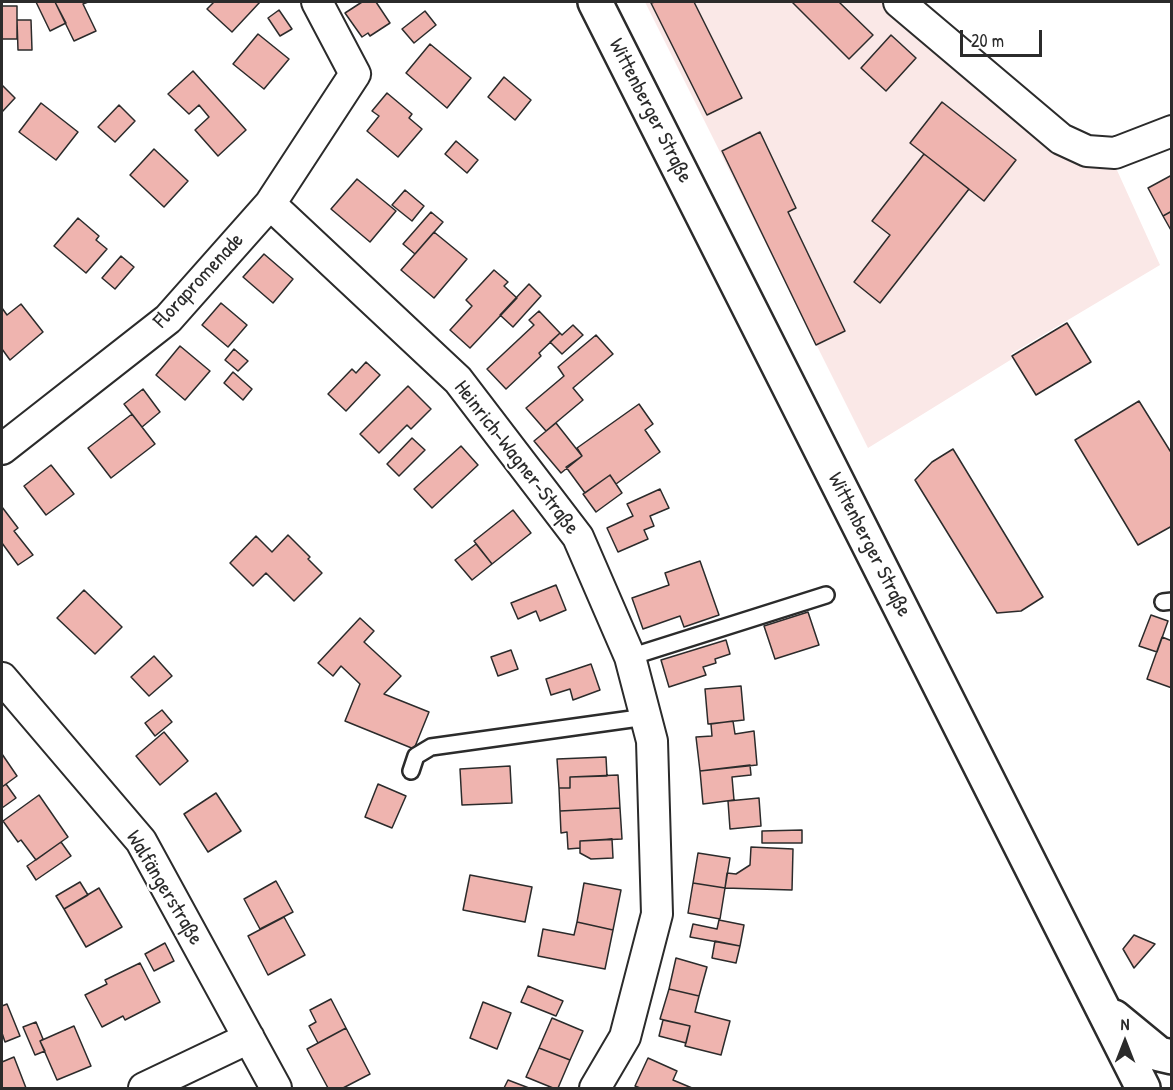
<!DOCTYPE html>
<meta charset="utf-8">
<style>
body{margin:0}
#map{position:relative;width:1173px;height:1090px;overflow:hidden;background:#fff;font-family:"Patrick Hand",sans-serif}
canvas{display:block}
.frame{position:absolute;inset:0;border:3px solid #2b2b2b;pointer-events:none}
.north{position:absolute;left:1095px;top:1012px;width:60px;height:60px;-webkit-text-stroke:4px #fff;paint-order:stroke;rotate:0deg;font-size:16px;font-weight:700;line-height:24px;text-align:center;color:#2b2b2b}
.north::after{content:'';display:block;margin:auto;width:21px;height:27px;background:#2b2b2b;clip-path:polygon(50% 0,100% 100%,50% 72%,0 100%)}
.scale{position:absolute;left:960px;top:30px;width:82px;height:27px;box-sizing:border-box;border:3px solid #2b2b2b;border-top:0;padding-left:8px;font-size:18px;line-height:21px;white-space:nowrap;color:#2b2b2b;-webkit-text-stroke:4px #fff;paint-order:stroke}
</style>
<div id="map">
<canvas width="1173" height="1090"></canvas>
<div class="frame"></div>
<div class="north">N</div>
<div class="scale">20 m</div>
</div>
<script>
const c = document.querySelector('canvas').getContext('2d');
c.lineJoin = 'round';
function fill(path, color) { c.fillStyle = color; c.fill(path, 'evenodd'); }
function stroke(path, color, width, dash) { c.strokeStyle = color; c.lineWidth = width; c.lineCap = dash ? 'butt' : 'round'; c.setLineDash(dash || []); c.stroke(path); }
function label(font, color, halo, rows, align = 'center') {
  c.font = font + ' "Patrick Hand",sans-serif'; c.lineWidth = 4.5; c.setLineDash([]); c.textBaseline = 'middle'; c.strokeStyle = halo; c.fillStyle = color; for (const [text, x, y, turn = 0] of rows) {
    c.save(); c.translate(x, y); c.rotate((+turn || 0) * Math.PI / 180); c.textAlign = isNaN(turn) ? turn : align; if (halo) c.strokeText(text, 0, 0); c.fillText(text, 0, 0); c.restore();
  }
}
const built = new Path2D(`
 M645,2H886L1054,154L1084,166L1116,168L1160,265L1011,354L1012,359L868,448Z`);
const building = new Path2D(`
 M36,2H55L66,23L50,31Z
 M55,2H88L83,4L96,31L74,41Z
 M214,2H260L232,32L207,9Z
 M362,2H376L390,23L370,36L368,33L362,37L345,13Z
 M655,2H694L742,98L707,115L651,3Z
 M792,2H839L873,35L849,59Z
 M2,6H17V39H2Z
 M279,10L292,29L280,36L268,18Z
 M425,11L436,25L414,43L402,29Z
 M17,20H31L32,50H18Z
 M258,34L289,59L264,89L233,64Z
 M891,35L916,58L886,91L861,68Z
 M430,44L471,78L447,108L406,73Z
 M193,71L246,130L218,156L195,130L209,117L199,105L189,114L168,94Z
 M504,77L531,100L515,120L488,97Z
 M2,85L15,98L2,112Z
 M387,93L412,114L409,118L422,129L398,157L367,131L379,116L372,111Z
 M942,102L1016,160L984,201L910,143Z
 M41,103L78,132L56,160L19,132Z
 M119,105L135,121L115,142L98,127Z
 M760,132L796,208L788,212L845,331L816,345L722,151Z
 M456,141L478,160L467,173L445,154Z
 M154,149L188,181L164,207L130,175Z
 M924,154L969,189L880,303L854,282L890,235L872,221Z
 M1172,175V211L1163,216L1148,188Z
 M357,179L396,211L370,242L331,209Z
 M405,190L424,206L412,221L392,205Z
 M1172,211V232L1163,216Z
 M431,212L443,222L415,254L403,244Z
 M78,218L99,236L96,240L107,249L86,273L54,246Z
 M434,232L467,259L434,298L401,270Z
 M264,254L293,279L273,303L243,277Z
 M121,256L134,267L115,289L102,278Z
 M494,270L508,282L504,286L517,298L470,348L450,330L472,306L466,300Z
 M529,284L541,296L513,327L500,315Z
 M221,303L247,325L228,347L202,325Z
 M21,304L43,332L10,360L2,349V308L7,315Z
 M539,311L560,333L539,353L541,356L506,389L487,369L534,325L529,320Z
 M1067,323L1091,362L1036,395L1012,356Z
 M573,325L583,335L562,354L550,342L560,333L562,335Z
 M596,335L613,354L573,388L583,400L546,431L526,408L564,376L558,367Z
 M180,346L210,371L185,400L156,375Z
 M234,349L248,361L238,371L225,360Z
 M366,362L380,375L346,411L328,394L352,369L356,373Z
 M233,372L252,389L243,400L224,383Z
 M408,386L431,409L411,429L407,425L379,453L360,434Z
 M143,389L160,412L142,427L124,404Z
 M1139,401L1172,454V526L1138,545L1075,440Z
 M639,404L653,424L645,430L660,452L616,484L610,475L585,493L566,467L582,456L577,448Z
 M132,414L155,444L111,478L88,448Z
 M556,423L582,456L561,473L534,441Z
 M412,438L425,450L399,476L387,464Z
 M461,446L478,465L432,508L414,489Z
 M953,449L1043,597L1021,611L997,613L915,480L932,462Z
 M51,465L74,494L46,515L24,486Z
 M610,475L622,493L596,512L583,494Z
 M660,489L669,508L650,516L654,526L644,530L648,539L618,552L607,528L633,516L627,504Z
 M2,507L18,528L14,531L33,555L18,565L2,543Z
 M513,510L531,533L492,564L474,541Z
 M288,535L310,557L308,559L322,573L294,601L266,573L253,586L230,563L256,536L272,552Z
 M476,544L492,564L472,580L455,560Z
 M700,561L719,615L684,627L680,616L643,629L632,598L669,585L665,573Z
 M556,585L566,610L540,621L536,611L518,619L511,603Z
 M84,590L122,627L95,654L57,618Z
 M808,612L819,645L775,659L764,626Z
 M1151,615L1168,621L1157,652L1139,646Z
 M360,618L374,631L364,642L401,676L384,694L429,712L414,749L345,721L360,684L341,666L333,676L318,663Z
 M1162,637L1172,641V688L1147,679Z
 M726,640L730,654L715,659L716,663L703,667L706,675L669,687L661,660Z
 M511,650L518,669L498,676L491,657Z
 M154,656L172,676L149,696L131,677Z
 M591,664L600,690L573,700L570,689L551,695L546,679Z
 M741,686L744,720L708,724L705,689Z
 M162,710L172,722L155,736L145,723Z
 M733,721L735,734L754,731L757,765L700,771L696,737L712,736L711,724Z
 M164,732L188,761L160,785L136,756Z
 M2,754L17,776L2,787Z
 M606,757L607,776L570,777V788H559L557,759Z
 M750,765L751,775L732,777L734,800L703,804L700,771Z
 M510,766L512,803L462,805L460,769Z
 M618,775L620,808L560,811L559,788H570V777Z
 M6,784L16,798L2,808V787Z
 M378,784L406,796L392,828L365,817Z
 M216,793L241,831L208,852L184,814Z
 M39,795L68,837L36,860L21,840L18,842L3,821Z
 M759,798L761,826L730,829L728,801Z
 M620,808L622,839L580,841V848L568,849L567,832L561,833L560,811Z
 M802,830V843H762V831Z
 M612,839L613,858L591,859L580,853V841Z
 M61,842L71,856L36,880L27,866Z
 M751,847L793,849L792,890L725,888L727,873L736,874L750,865Z
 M698,853L730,858L725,888L693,883Z
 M470,875L532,887L525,922L463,910Z
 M276,881L293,912L260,929L244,899Z
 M80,882L88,895L64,909L56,896Z
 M584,883L621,890L613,930L577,922Z
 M693,883L725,888L720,919L688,913Z
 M99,888L122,927L86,947L64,909Z
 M284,917L305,955L268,975L248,936Z
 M719,920L744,925L740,946L690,937L693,924L717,929Z
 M577,922L613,930L605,969L538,956L543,929L574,935Z
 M1134,935L1155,944L1134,968L1123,949Z
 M715,941L740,946L736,963L712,958Z
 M165,943L174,961L154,971L145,954Z
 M676,958L707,967L699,996L669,989Z
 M140,963L160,1002L125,1020L123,1016L102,1027L85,995L107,984L105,980Z
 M528,986L563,1001L556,1016L521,1002Z
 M669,989L699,996L695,1012L730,1021L721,1055L685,1046L690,1026L660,1019Z
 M331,999L346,1028L318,1043L309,1026L316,1022L310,1010Z
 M483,1002L511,1013L497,1049L470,1038Z
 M7,1004L20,1036L5,1042L2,1033V1006Z
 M552,1018L583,1031L570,1060L539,1048Z
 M663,1020L690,1026L686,1043L659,1036Z
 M36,1022L43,1039L40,1041L45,1051L35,1055L23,1027Z
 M74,1026L91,1066L57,1080L40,1041Z
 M346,1028L370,1074L343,1088H328L307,1049Z
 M539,1048L570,1060L558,1088H553L526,1077Z
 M14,1057L26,1088H2V1062Z
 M648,1058L677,1071L673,1080L692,1088H640L635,1086Z
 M508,1080L529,1088H504Z`);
const lane = new Path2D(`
 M1163,602L1172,601
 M630,657L826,595
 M411,771L416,756L431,747L646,717`);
const street = new Path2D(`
 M899,2L1061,139L1087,151L1115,153L1172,131
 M270,204L458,380L578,537L630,657L652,741L657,914L625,1037L595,1088
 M2,449L168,319L270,204L355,74L317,2
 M2,678L141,841L276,1088
 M144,1088L249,1038`);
const secondary = new Path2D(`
 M595,2L1143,1088
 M1114,1017L1159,1054L1172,1057`);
const streetNames = [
 ["Wittenberger Straße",650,111,63],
 ["Florapromenade",199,281,-47],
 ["Heinrich-Wagner-Straße",516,458,52],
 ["Wittenberger Straße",869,545,63],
 ["Walfängerstraße",164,888,59]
];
fill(built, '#fae8e7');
fill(building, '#efb4af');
stroke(building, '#2b2b2b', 1.5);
stroke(lane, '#2b2b2b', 20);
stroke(street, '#2b2b2b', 34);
stroke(secondary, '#2b2b2b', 38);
stroke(lane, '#fff', 15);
stroke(street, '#fff', 30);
stroke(secondary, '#fff', 33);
label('21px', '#2b2b2b', '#fff', streetNames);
</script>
